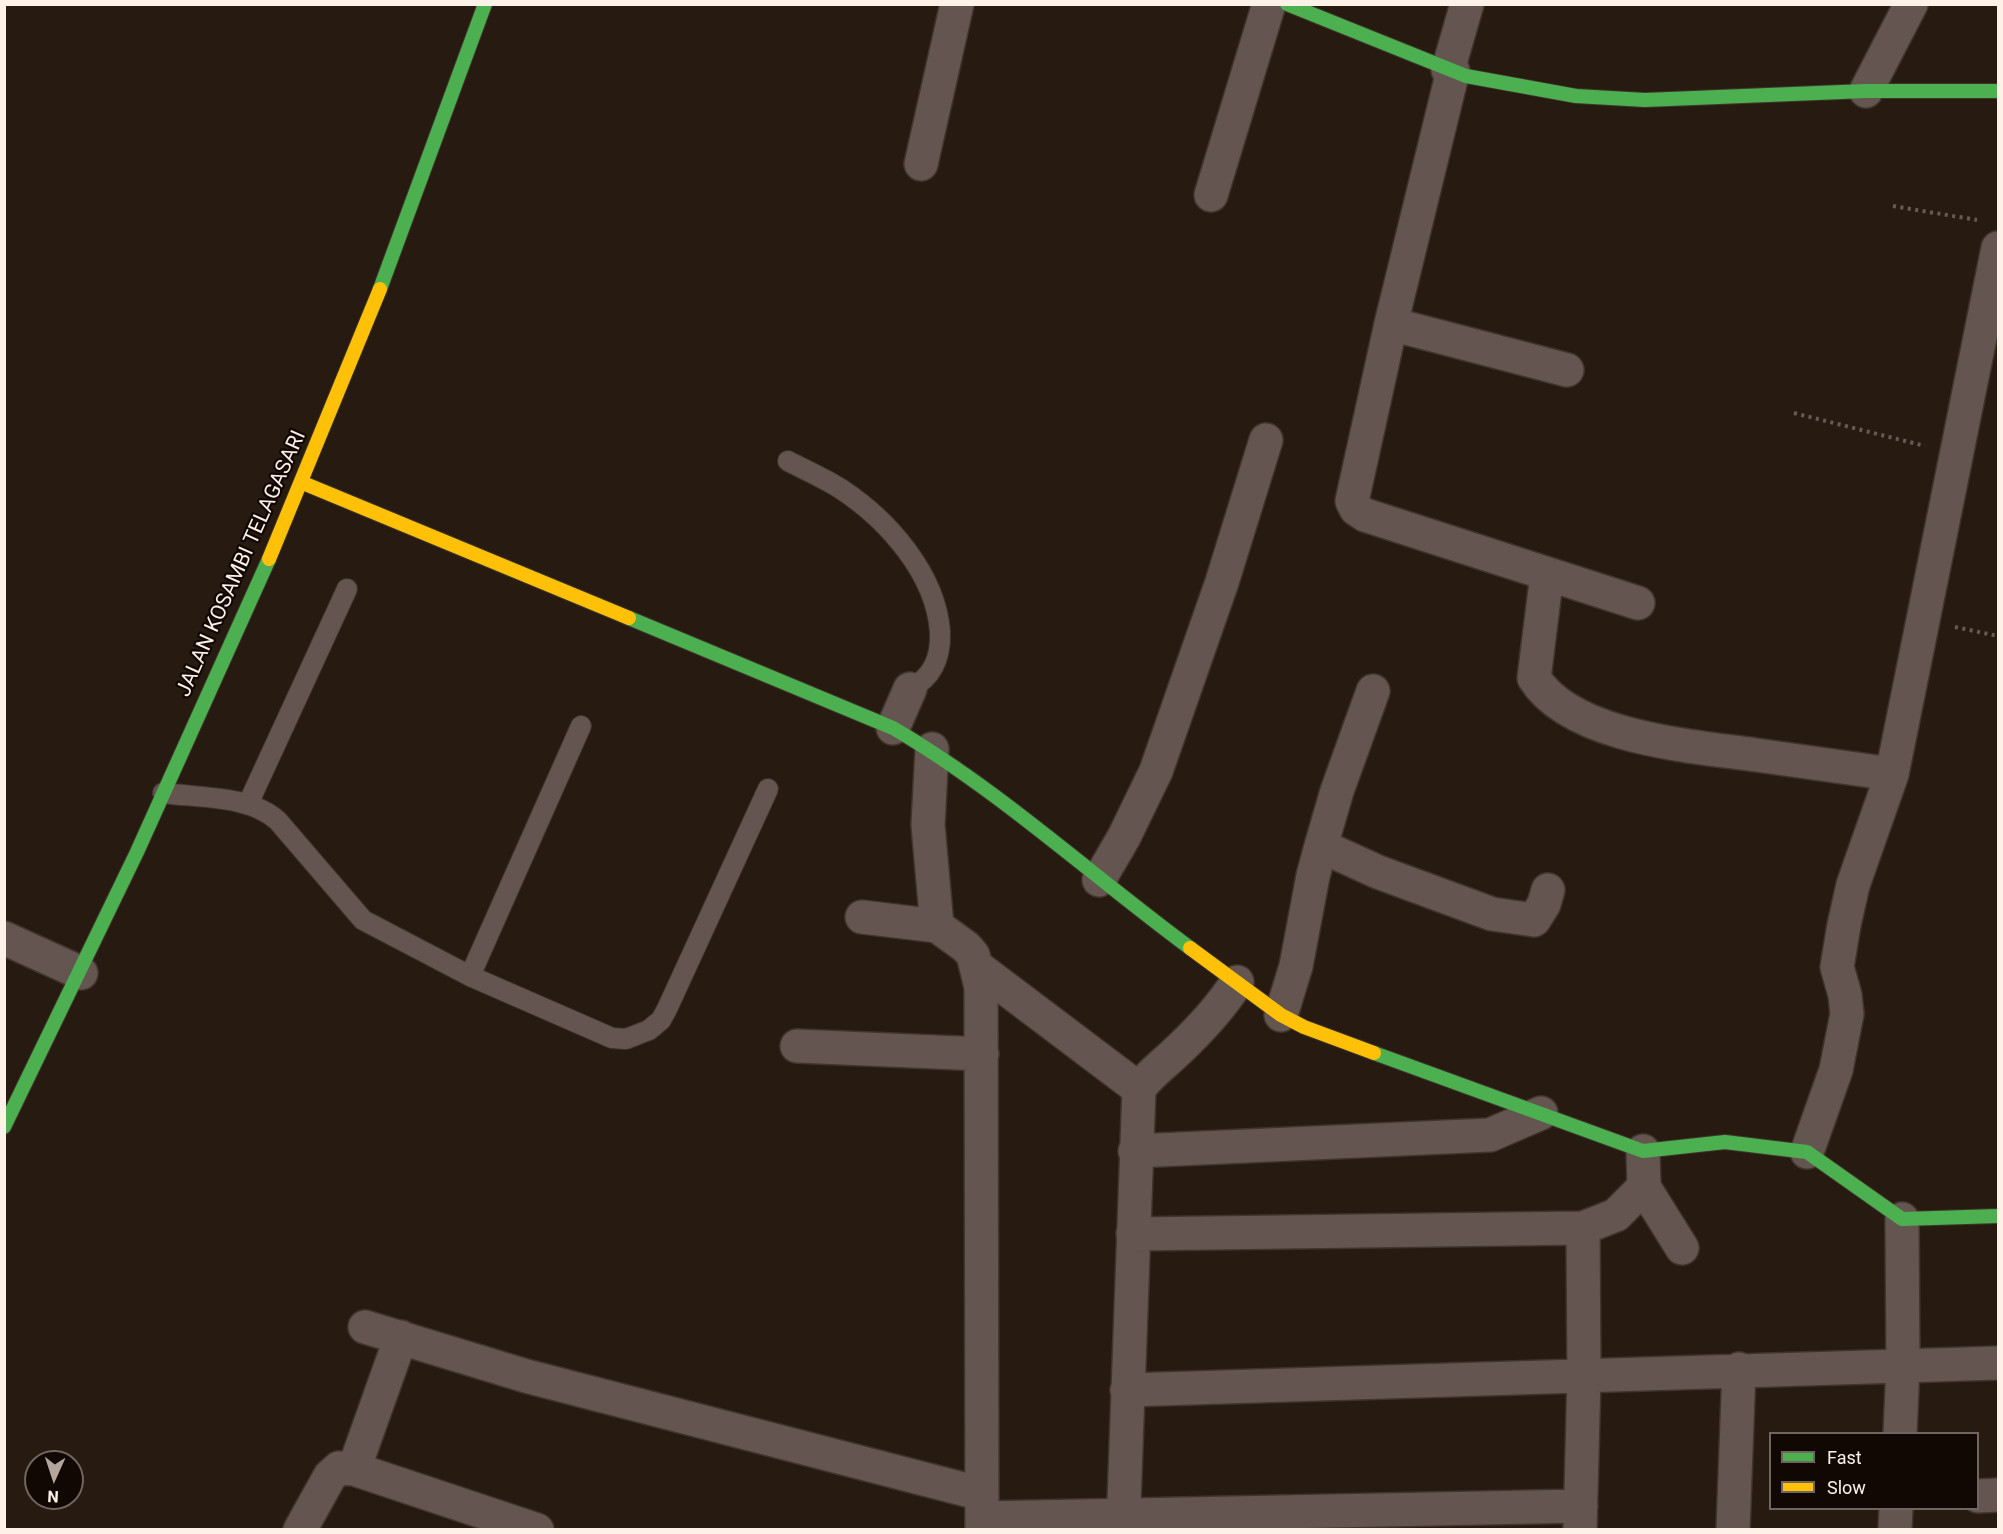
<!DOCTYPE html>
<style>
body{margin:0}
#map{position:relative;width:2003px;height:1534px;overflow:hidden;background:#271b11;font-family:Roboto,sans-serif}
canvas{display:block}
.frame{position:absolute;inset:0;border:6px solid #fef1e8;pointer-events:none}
.legend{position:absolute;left:1769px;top:1432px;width:210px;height:78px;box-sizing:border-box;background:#110703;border:2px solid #70655f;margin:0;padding:8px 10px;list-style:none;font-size:18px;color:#fef1e8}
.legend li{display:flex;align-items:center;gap:12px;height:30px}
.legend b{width:30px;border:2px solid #70655f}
.north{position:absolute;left:24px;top:1450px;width:60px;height:60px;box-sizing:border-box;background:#110703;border:2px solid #70655f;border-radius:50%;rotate:183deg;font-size:16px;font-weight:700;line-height:24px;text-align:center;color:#fef1e8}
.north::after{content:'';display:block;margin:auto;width:21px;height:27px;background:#b3a69d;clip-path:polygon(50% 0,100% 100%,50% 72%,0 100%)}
</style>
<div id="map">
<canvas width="2003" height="1534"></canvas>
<div class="frame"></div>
<ul class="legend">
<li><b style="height:8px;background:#4caf50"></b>Fast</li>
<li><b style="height:8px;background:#ffc107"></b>Slow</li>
</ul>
<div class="north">N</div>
</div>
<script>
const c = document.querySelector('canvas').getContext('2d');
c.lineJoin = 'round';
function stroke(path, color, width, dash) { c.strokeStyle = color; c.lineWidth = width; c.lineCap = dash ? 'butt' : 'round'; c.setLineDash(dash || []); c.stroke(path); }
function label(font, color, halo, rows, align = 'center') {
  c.font = font + ' Roboto,sans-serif'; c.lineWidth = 4.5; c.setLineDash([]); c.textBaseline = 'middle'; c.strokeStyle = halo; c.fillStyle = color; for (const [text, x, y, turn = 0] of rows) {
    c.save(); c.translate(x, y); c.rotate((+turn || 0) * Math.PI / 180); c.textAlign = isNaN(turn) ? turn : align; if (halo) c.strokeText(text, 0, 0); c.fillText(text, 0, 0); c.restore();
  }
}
const path = new Path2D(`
 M1893,206L1977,220
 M1794,413L1925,446
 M1955,627L1998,636`);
const lane = new Path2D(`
 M788,461C805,470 824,478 841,489C888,520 936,574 940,632C941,658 933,677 910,689
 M163,793C199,798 250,795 278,821L363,920L470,976L612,1038L626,1039L649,1030L661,1020L667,1009L768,789
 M248,804L347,589
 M470,976L581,726`);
const street = new Path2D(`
 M1448,70L1467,4
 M1453,71L1391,324L1352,501L1356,509L1365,515L1638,603
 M1866,91L1911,4
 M921,164L957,4
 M1211,195L1269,4
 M1391,324L1567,370
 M1547,574L1534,678C1572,738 1691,746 1756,755C1801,761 1846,768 1892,774
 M893,728L910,689
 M932,749L928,825L937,926
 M1321,846L1378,872L1492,914L1534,920L1544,904L1548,890
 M1099,880L1124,837L1156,771L1222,582L1266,440
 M862,917L937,926L966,947L973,955L981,987L982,1530
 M4,938L81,973
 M976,966L1139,1089
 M1281,1015L1296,966L1313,876L1321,846L1337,791L1373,691
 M797,1046L982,1054
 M1135,1151L1490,1135L1541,1113
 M1807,1152L1836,1070L1847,1014L1845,995L1837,967L1844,925L1853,885L1892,774L1998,248
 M1644,1187L1682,1248
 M1133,1234L1583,1228L1616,1215L1644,1187L1643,1151
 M365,1327L526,1376L982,1494
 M401,1337L354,1469L537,1530
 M1127,1390L1998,1363
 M1900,1434L1903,1366L1902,1219
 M1978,1496L1998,1495
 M982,1518L1581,1506
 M300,1530L330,1476L339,1468L354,1469
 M1123,1530L1139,1089C1148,1076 1160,1067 1172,1056C1196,1034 1219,1010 1237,982
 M1580,1530L1584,1376L1583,1228
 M1733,1530L1739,1369
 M1895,1530L1896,1508`);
const fast = new Path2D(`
 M1287,4L1466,76L1576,96L1645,100L1866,91H1998
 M380,289L485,4
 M629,618L893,728C999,790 1091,875 1190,948
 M1374,1053L1643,1151L1725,1142L1807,1152L1902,1219L1998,1216
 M4,1127L137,852L269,559`);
const slow = new Path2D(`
 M303,483L629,618
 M269,559L380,289
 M1190,948L1281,1015L1304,1027L1374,1053`);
const streetNames = [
 ["JALAN KOSAMBI TELAGASARI",242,564,-66]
];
stroke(lane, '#3f352d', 22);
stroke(street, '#3f352d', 36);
stroke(fast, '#3f352d', 16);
stroke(slow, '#3f352d', 16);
stroke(path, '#685b56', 4, [3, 4.5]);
stroke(lane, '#655550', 20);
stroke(street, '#655550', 33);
stroke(fast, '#4caf50', 14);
stroke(slow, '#ffc107', 14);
label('21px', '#fef1e8', '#110703', streetNames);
</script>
